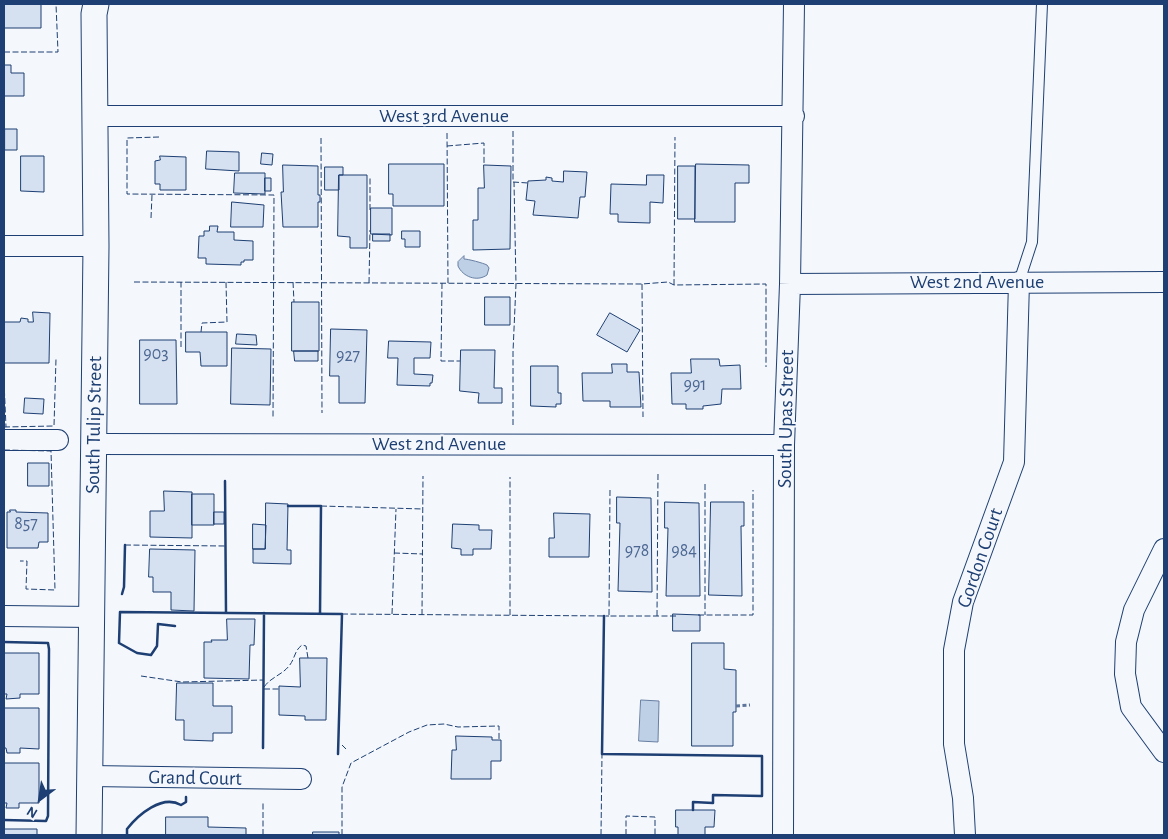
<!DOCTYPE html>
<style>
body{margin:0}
#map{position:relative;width:1168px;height:839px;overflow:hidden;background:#f4f7fb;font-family:"Alegreya Sans",sans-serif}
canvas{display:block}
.frame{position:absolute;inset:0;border:5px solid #1d3f73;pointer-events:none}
.north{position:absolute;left:15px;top:774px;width:50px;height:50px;-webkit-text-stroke:4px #f4f7fb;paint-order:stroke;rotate:211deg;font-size:14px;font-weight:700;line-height:20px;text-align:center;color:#1d3f73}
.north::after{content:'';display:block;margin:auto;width:18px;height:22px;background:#1d3f73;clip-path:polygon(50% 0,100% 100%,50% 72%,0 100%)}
</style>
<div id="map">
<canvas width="1168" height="839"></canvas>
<div class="frame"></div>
<div class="north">N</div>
</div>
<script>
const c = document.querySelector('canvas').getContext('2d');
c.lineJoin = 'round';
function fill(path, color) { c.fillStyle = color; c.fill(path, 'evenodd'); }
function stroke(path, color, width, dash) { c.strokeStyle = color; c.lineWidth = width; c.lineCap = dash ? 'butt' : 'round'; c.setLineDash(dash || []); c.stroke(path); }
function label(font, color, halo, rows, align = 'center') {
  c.font = font + ' "Alegreya Sans",sans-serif'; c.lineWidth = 4; c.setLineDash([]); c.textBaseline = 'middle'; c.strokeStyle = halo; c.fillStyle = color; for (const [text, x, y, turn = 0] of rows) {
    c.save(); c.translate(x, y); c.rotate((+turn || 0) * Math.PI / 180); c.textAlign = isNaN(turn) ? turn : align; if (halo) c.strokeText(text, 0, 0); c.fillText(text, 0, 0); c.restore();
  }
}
const water = new Path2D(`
 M464,256V259C468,259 483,263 487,265L489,268L487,275C477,282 463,277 458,266V262Z
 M641,700L659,701L658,742L639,741Z`);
const building = new Path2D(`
 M4,4H41V28H4Z
 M4,65H11V73H24V96H4Z
 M5,129H17V150H5Z
 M207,151L239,152V171L206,169Z
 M262,153L273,154L272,165L261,164Z
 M21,156H44V192L21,191Z
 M160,156L186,157V190H160V184H155V161L160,160Z
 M389,164H444V206H393V194H389Z
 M696,164L749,165V183H735V222H695Z
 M283,165L318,166V195H320V202H318V227H283L281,192H283Z
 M484,165L511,166L510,249L473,250V220H478V188H484Z
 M678,166H695V219H678Z
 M325,167H343V175H339V190H325Z
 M564,171L587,172L585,197H580L578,218L533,215L535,201L526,200L528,181L546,180V177L552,178V181L563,182Z
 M235,173H265V194L234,193Z
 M339,175H367V248H350V237L338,236Z
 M647,175H664L663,203L650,202V223L618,222V214H610L611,184L646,185Z
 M265,178H271V191H265Z
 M232,202L264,205L263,227H231Z
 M371,208H392V235L371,234Z
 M210,226H218L217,232H234V240L253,241V260H244V262H241V265L206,264V258H198L199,236H204V231H209Z
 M402,231H420V247H405V239H402Z
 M373,234H390V241H373Z
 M485,297H510V325H485Z
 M292,302H319V351H292Z
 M33,312L50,313L49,363H4V322H20L21,318L28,319V322H33Z
 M610,313L640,330L627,352L597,335Z
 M331,329L367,330L365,403H339V376H330Z
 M186,332H227V366H201L200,352H186Z
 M237,334L256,335L257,345L236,344Z
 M140,340H176L177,404H140Z
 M389,341L431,342L430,358H414V374L433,375L432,383H430V386L397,385L398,358H388Z
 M232,348L271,349L270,405L231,404Z
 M461,350H495L494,388H502V403H478L479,393L460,391Z
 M294,351H318V361H295Z
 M691,359H719L720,366L740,365L741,389H722L721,404L703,406V409H686V404H672L671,373H691Z
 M612,364H627V372H639L641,407H610V401H583L582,373H612Z
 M531,366H558V393H561V404H556V407L531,406Z
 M25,398L44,399L43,414L24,413Z
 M28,463H49V486H28Z
 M164,491L192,492V538L150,537V511H164Z
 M192,494H214V525H192Z
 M617,497L651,498L652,592L618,591L620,523H617Z
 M665,502L699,503L700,596H666L668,528H665Z
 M711,502H744V526H741L742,596L709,595Z
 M266,503L288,504L287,550H291V564L253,563V549H265Z
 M10,510H16V512L48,513V542H39L38,548H7V512H10Z
 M214,512H224V524H214Z
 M554,513L590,514L589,557H549V538H554Z
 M253,524L266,525L265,549H253Z
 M453,524L479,525V530H492L491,549H473V555H461V549L452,548Z
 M150,549L195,550L194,611L171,610V592H153V577H149Z
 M673,614L700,615V631H673Z
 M227,619H255L254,645H250L249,679L204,678V642H212L211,640H227Z
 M692,643H724V669L736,670V712H733V746H692Z
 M4,653H39V694H20V698L6,699L7,694H4Z
 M300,658H327L326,720H305V716L279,715V686L300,687Z
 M177,683H213V706H232V733H213V741L184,740V720H176Z
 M4,708H39V749L20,748V753H7L6,748H4Z
 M456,736L492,737V740H501V761H491V779H451L452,750H456Z
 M4,763H39V803H19V808H6L7,803H4Z
 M676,810H715L714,827H705V835H678V827H676Z
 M166,817H208V827L246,828V835H166Z
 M4,829H37V835H4Z
 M313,832H339V835H313Z`);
const path = new Path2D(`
 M736,706L750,705`);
const service = new Path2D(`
 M1019,282L1032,242L1042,4`);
const minor = new Path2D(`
 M94,116H794
 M4,246H96
 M790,284L1164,282
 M4,440H58
 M93,444L784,445
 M1164,549L1134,610L1126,642L1125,674L1131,707L1164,752
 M4,616L92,617
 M90,776L301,779
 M783,835L784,445L790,284L794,4
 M965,835L963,798L954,744V650L963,602L1014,462L1019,282`);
const tertiary = new Path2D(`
 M89,835L96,246L94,14L96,4`);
const fence = new Path2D(`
 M4,52H58L56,4
 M513,131V182L528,183
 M447,133L448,283
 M159,137L127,138V194L274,195L273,419
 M321,138L322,413
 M447,146L484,143V165
 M370,210V177
 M151,218L152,195
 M134,282L642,284L668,282L674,285L766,284V367
 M293,282L294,302
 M369,283L370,230
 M442,283L441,361H460
 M642,284L643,417
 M674,285L675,137
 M201,332L202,323L227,322L226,282
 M181,347V282
 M4,381L6,427
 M513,425V352L516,284L514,182
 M4,427L54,426L56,359
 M4,450L51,451L55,590L26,589L27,561H20
 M705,484V615
 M610,490L609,616H676
 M321,506L423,509
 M125,545L225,546
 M394,553L423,554
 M342,614L609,616
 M392,614L396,509
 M422,615L423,476
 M510,615V477
 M698,615H753V490
 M657,616L658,472
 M141,676L182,682L264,680
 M264,687C271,677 282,675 289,666C295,659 294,651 302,645L306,646L308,658
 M264,689H279
 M342,745L346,749
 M263,835V802
 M342,835V787L351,763L409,732L427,725L444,724L458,727L499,726V740
 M601,835L602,754
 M626,835V816L655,817V835`);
const wall = new Path2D(`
 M225,481L226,613
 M288,506H321L320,614
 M122,594L124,587L125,545
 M604,616L602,754L762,756V796L713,795V803L693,802V810
 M175,626L158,624L157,646L151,655L137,653L119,643L120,612L342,614L338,754
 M4,642L48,643L49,649L48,816L46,821L4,820
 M263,748L264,613
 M127,835V829C138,815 162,794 181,805L186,802V797`);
const numberNames = [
 ["903",156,354],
 ["927",348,356],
 ["991",695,385],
 ["857",26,524],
 ["978",637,551],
 ["984",684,551]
];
const streetNames = [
 ["West 3rd Avenue",444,116],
 ["West 2nd Avenue",977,282],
 ["South Upas Street",786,419,-89],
 ["South Tulip Street",94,425,-89],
 ["West 2nd Avenue",439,444],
 ["Gordon Court",980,558,-71],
 ["Grand Court",195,778,1]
];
fill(water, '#bed0e5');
stroke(water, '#687fa3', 1);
fill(building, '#d5e0f0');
stroke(building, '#1d3f73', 1);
stroke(service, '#1d3f73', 12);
stroke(minor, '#1d3f73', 22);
stroke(tertiary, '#1d3f73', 27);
stroke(path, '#5e769c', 3, [4, 2.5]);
stroke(service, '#f4f7fb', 10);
stroke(minor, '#f4f7fb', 20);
stroke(tertiary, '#f4f7fb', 25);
stroke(fence, '#1d3f73', 1, [6, 2.5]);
stroke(wall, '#1d3f73', 2.5);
label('18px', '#4b6792', null, numberNames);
label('20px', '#1d3f73', '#f4f7fb', streetNames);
</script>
